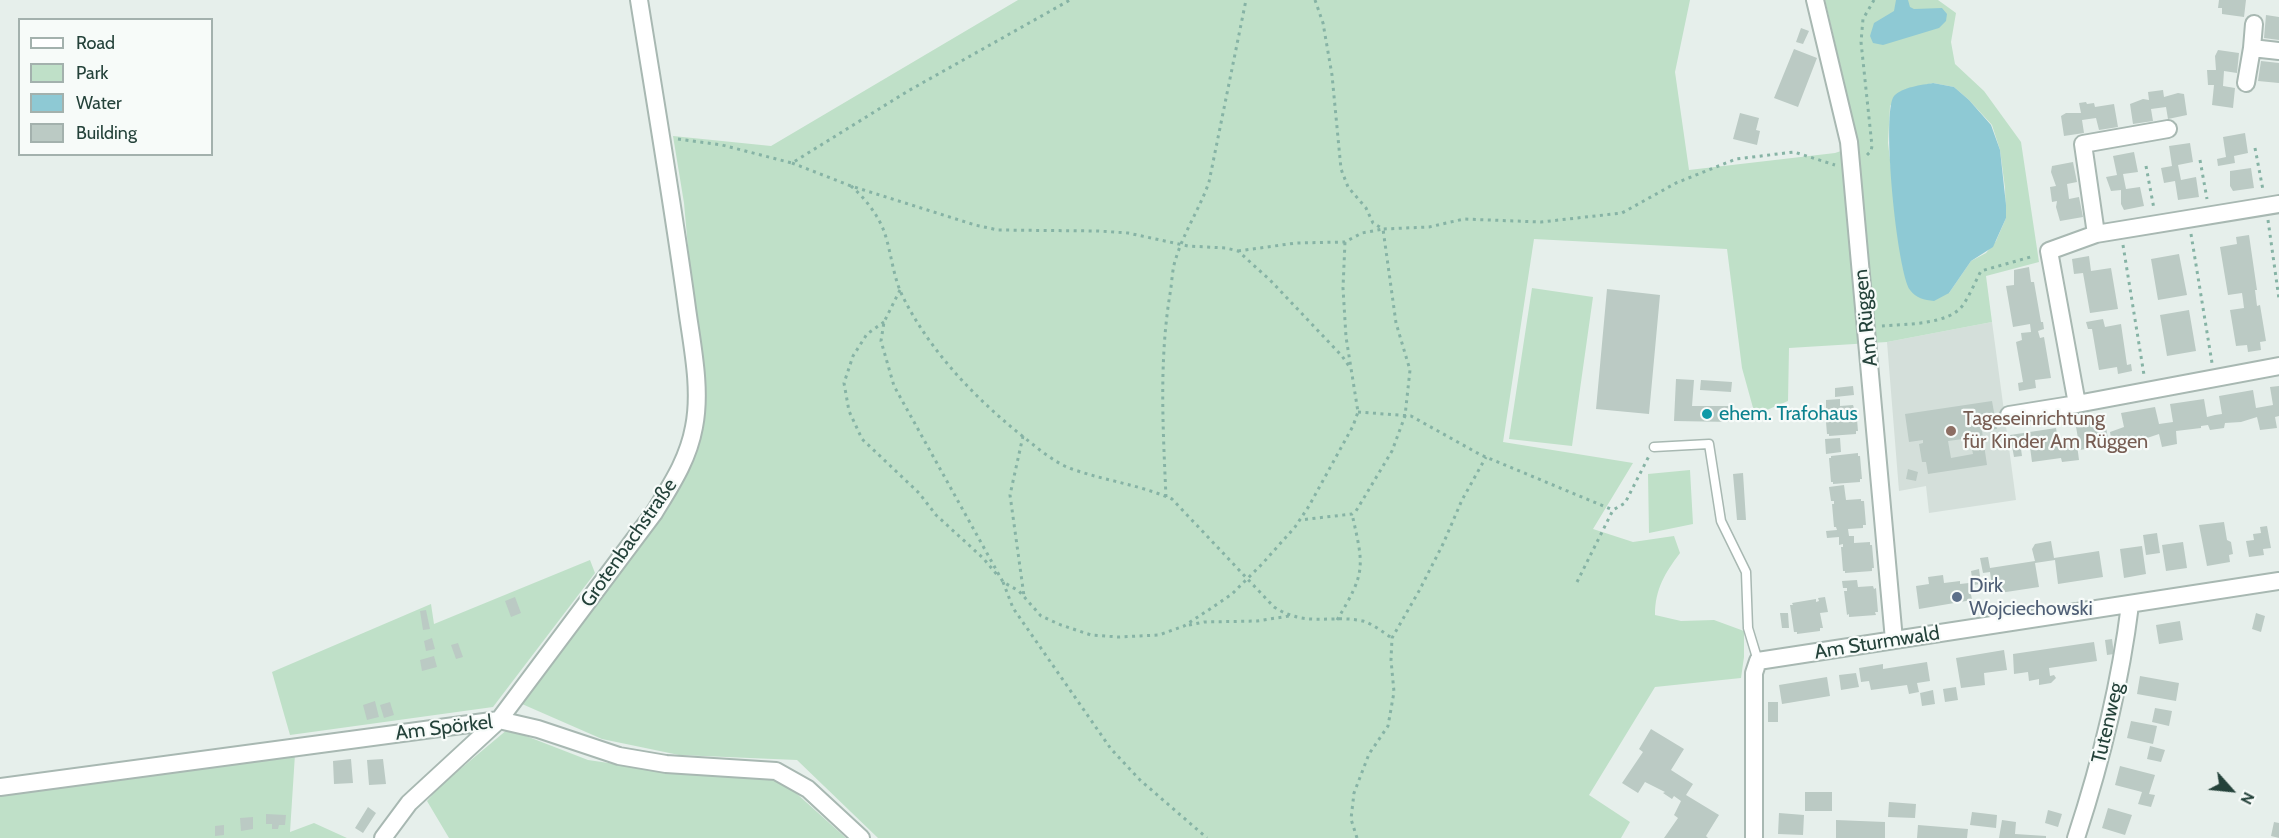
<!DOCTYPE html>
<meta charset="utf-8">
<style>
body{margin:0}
#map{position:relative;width:2279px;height:838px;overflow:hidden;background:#e6efeb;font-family:Cabin,sans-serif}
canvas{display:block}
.legend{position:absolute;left:18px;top:18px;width:195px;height:138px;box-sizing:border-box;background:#f7fbf9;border:2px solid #a3b1ad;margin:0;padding:8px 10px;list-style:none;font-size:18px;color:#24423a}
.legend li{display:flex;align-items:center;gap:12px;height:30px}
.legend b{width:30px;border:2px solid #a3b1ad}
.north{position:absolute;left:2201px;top:760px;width:60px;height:60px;-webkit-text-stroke:4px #f7fbf9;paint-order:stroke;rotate:117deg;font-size:16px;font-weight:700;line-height:24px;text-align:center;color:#24423a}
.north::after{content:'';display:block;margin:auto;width:21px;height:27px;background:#24423a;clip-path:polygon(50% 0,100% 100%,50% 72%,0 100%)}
</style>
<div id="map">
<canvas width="2279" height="838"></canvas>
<ul class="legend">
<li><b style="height:8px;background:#fff"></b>Road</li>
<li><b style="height:16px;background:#bfe0c8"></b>Park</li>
<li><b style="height:16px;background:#8ec9d4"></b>Water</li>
<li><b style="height:16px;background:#bbcac4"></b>Building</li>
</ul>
<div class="north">N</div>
</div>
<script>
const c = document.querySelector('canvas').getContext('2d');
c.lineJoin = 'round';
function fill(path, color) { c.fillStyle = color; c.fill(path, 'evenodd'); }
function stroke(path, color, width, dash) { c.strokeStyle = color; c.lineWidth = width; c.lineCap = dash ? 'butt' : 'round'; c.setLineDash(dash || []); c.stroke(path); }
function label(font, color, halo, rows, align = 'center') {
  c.font = font + ' Cabin,sans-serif'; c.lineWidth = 4.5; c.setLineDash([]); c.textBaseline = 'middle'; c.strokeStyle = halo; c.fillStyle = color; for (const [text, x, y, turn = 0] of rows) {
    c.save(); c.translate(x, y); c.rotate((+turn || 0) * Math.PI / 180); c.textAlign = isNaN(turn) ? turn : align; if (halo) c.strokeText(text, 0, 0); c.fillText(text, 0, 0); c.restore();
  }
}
const built = new Path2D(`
 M1992,322L2016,500L1929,513L1926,486L1899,491L1887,342Z`);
const green = new Path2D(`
 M1018,0H1690L1675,72L1689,170L1835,153L1859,145L1825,0H1938L1956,13L1951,42L1955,64L1984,91L2021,142L2039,262L1986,276L1992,322L1887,342L1789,348L1788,401L1755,415L1742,368L1727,249L1534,239L1503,442L1633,463L1593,529L1633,542L1674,536L1680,553C1665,573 1655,589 1655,615L1681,621L1714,620L1744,631V657L1741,678L1655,687L1589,795L1630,822L1621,838H878L797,760L679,755L602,739L522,704L608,589L681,485L704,427L684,203L673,136L771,146ZM1933,83L1954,87L1969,100L1992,125L2000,150L2005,188L2006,218L1996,241L1986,253L1971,261L1949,293L1903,268L1888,143L1890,106L1900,92Z
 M1532,288L1593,297L1572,446L1509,439Z
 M1690,470L1693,524L1649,533L1648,474Z
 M590,560L595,573L493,707L290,735L272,672L431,604L434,624Z
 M508,729L588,760L671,772L767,776L796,793L846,838H449L427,801L440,786Z
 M295,754L290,832L314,823L347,838H0V793Z`);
const water = new Path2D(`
 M1896,0H1908L1910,7L1914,9L1942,8L1947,14L1946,21L1939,28L1883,45L1873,43L1870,36L1874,23L1894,11Z
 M1933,83L1954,87L1969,100L1991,125L2000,150L2006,205V218L1993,247L1971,261L1949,293L1934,301C1924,300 1916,298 1910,290C1897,272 1881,112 1894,96C1902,87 1922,85 1933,83Z`);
const building = new Path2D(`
 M2219,0H2246L2244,17L2222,14V8H2218Z
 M2266,15L2279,17V40L2264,38Z
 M1801,28L1809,31L1803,44L1796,42Z
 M1794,49L1817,58L1798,107L1774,98Z
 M2218,50L2239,53L2237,73L2224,71L2223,86L2235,88L2233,108L2212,105L2214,85H2208L2207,70H2216L2215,56Z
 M2261,61L2279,63V83L2258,81Z
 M2163,90L2164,97L2178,93L2184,94L2187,115L2168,119L2166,107L2151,109L2153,121L2133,124L2130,104L2143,99L2149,100L2148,92Z
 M2086,102L2087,104L2094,103L2095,107L2114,104L2118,127L2099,130L2096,118L2082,120L2084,133L2064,136L2061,116L2066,113H2081L2079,103Z
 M1740,113L1759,118L1756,130L1760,131L1757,145L1733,139Z
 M2245,133L2248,153L2234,156L2235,163L2218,166L2217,159L2226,157L2223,137Z
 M2190,143L2193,162L2178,165L2181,180L2196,177L2199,197L2178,200L2175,181L2164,183L2161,168L2172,166L2169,146Z
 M2134,152L2138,172L2123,174L2126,189L2140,187L2144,206L2124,210L2121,204V190L2111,191L2106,177L2117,175L2113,156Z
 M2073,162L2077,182L2067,184L2068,191L2069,199L2079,197L2083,217L2060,221L2056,207L2057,201L2052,202L2050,187L2056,186L2051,172L2052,166Z
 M2251,168L2254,188L2233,191L2230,186V171Z
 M2249,235L2257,290H2255L2257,306L2260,305L2266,341L2260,342L2261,350L2248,352L2247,345L2236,346L2230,310L2244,308L2243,300L2242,293L2228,295L2220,247L2237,244L2236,237Z
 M2179,254L2187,295L2158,300L2151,259Z
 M2089,256L2091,271L2111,268L2118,309L2090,313L2083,273L2074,274L2072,259Z
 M2029,267L2031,282H2034L2041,322H2043L2044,329L2038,331L2040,338L2044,337L2051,378L2035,380L2036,388L2019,391L2018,383L2023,382L2016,342L2022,340L2021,333L2031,332L2030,324L2013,327L2006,286L2014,285V270Z
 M1607,289L1660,295L1649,414L1596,409Z
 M2189,310L2196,351L2167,356L2160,315Z
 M2103,319L2105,327L2121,324L2127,365L2131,364L2132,371L2118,374L2117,367L2099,370L2092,329H2088L2086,322Z
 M1676,379L1694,380L1692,406H1732V422L1674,421Z
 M1701,380L1732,382L1731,392L1700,390Z
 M1853,386L1854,395L1835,397V388Z
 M2279,386V416L2275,417L2277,428L2260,430L2257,417L2241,422L2225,423L2224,428L2210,430L2208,425L2201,426V428L2176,431L2177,444L2162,447L2159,434L2144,439H2127L2128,441L2119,443L2120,448L2113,449L2110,432L2124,427L2121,413L2155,407L2159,424L2173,422L2170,404L2204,399L2207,417L2215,415L2222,414L2219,396L2253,390L2256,408L2273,405L2270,387Z
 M1840,399V406L1853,405L1854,408H1856L1858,431H1856V434L1829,436V434H1827L1826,422V400Z
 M1992,401L1997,429L1982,431L1987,465L1928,474L1926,462H1922L1919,444L1923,443V440L1909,442L1905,414ZM1970,438L1973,454L1951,458L1948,441Z
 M2104,415L2109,445L2080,450L2075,421Z
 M2056,428L2059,445L2069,443L2068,439L2076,437L2079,460L2062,462L2061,458L2032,462L2030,447L2021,449L2022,456L2014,457L2010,435Z
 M1840,438L1841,452L1826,454L1825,439Z
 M1858,453V456H1860L1861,468L1862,479H1860V482L1833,484V482H1831L1829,458H1831V456Z
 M1908,469L1918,472L1916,481L1906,479Z
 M1743,473L1746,520H1737L1733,474Z
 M1844,485L1846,500L1861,499V501H1864L1866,525H1863V528L1848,529L1849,536H1854V543L1870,542V545H1872L1874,568H1872V571L1845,573V571H1843L1841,547H1843V544L1839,545V537L1827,538L1826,531L1837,530L1836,527H1834L1832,504H1834V501H1831L1829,487Z
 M2224,522L2227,540L2231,542L2233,554L2229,555L2230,562L2207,566L2199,525Z
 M2267,526L2271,548L2263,549L2264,555L2249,557L2246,541L2254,540L2253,534L2261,533L2260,527Z
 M2157,533L2160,553L2146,555L2143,535Z
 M2051,541L2054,558L2099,551L2103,577L2058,584L2055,560L2035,563L2039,587L1993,594L1990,572L1983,573L1980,558L1988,557L1990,568L2035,561L2032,549L2035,544Z
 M2183,542L2187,568L2166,571L2162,545Z
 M2142,546L2146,574L2124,578L2120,549Z
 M1979,569L1981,584L1973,585L1971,571Z
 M1943,575L1944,583L1960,581V584L1969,583L1972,600L1919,609L1916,586L1929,584L1928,577Z
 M1857,580L1858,587L1873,586L1874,589L1876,588L1878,612H1875L1876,615L1849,617V614L1847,615L1844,591H1847V588H1843L1842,581Z
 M515,597L521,613L511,617L505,601Z
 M1825,597L1828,612L1820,613L1823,628H1820V631L1797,634V632H1794L1790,605H1793L1792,603L1816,599V602L1819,601L1818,598Z
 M426,610L430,629L423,630L420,611Z
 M1780,613H1788L1789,628H1782Z
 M2256,613L2265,616L2261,632L2252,629Z
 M2180,621L2183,640L2159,644L2156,625Z
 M432,638L435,649L426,651L424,641Z
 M2112,639L2114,654L2107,655L2105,640Z
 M2094,642L2097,661L2049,668L2050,676L2054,675L2056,678L2051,683L2039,685V679L2029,681L2028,672L2014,674L2013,654Z
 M458,643L463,657L456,659L451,645Z
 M2004,650L2007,670L1984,673L1985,685L1961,688L1956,658Z
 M434,656L437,667L422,671L420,660Z
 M1927,662L1930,681L1917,683L1919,692L1909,694L1907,685L1871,690L1869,681L1861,682L1859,668L1883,664V669Z
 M1856,673L1859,687L1841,690L1839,675Z
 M2140,676L2179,683L2176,701L2137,694Z
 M1827,677L1830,696L1782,704L1779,685Z
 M1956,687L1958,700L1945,702L1943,689Z
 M1933,690L1935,704L1922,706L1920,693Z
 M375,701L379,717L367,720L363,705Z
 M390,702L394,715L384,718L380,705Z
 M1768,702H1778V722H1768Z
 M2155,708L2172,711L2169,726L2152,722Z
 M2131,721L2157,726L2153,744L2127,738Z
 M1651,729L1684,749L1671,770L1693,784L1686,795L1719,815L1706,836L1708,838H1664L1678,818L1674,815L1681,801L1674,796L1672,799L1663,793L1665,792L1645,782L1638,793L1622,783L1643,752L1639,749Z
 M2150,746L2165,750L2161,762L2147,759Z
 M351,759L353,783L334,784L333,761Z
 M383,759L386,784L369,785L367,760Z
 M2120,766L2155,775L2149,794L2155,795L2151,807L2138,804L2142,792L2115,785Z
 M1805,792H1832V811H1805Z
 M1889,802L1916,804L1915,818L1888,817Z
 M368,807L376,813L363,833L355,828Z
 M2108,808L2132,815L2125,835L2102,828Z
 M2048,810L2062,814L2058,827L2045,823Z
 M1972,812L1997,815L1996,828L1970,825Z
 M1779,813L1804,815L1803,835L1778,834Z
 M266,814L286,815L285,825H279L278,829H272V824H266Z
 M253,817V829L241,831L240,818Z
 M1836,820L1885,822V838H1836Z
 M2002,820L2016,822L2015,834L2046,836V838H1999Z
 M2274,822L2279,823V838L2271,836Z
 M224,825V835L215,836V826Z
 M1918,825L1968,829L1967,838H1917Z`);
const path = new Path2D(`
 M1315,0L1323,23L1332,75L1341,169L1348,187L1366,208L1373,223L1383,229L1429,227L1464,219L1541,222L1622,213L1676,183L1736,159L1794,152L1835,165
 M678,139L722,145L792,163L908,91L1070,0
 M2255,148L2263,190
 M1867,155L1871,151L1872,146L1861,42L1863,19L1874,0
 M2200,160L2207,199
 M792,163L851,186L975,225L998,230L1098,231L1128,233L1188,246L1226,248L1238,251L1270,280L1342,356L1351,369
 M2146,166L2154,209
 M851,186C865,198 879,216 885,234C892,256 893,278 904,299C932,354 978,401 1026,439C1040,450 1055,463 1072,469C1106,481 1137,484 1172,499L1274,607C1307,628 1331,614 1363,621C1373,624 1384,633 1392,638
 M2268,220L2279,299
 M2191,234L2212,363
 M2123,245L2144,375
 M1238,251L1296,243L1345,242L1362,233L1383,229L1396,323L1410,370L1405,416L1392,451L1356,511L1352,514L1300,520
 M900,290L884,322L881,341L894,386L1003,582L1019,591L1041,616L1061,625L1091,635L1118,637L1159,635L1184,626L1210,609L1232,594L1262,564L1295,527L1309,506L1353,426L1358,412L1346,337L1343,288L1345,242
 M884,322L867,334L853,356L844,383L849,411L862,439L919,493L936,515L983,558L999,577
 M1882,326C1905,324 1949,325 1963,305C1970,295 1975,282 1981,271L2034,256
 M1358,412L1411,416L1481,455L1613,510
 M1023,436L1010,495L1024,596
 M1166,497C1163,429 1159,361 1170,294C1172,283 1172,269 1176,258C1184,232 1200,208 1209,182L1246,0
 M1003,582L1013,608L1111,749L1140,780L1207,838
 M1577,582L1613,510L1625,503L1649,456
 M1337,620C1366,572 1364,567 1352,514
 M1189,625L1204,622L1257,621L1289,616
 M1357,838L1351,819L1354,793L1369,754L1388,726L1394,692L1391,660L1392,638L1419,591L1443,544L1462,500L1486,457`);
const lane = new Path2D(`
 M1654,447L1709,444L1721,521L1746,572L1748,628L1758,661`);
const street = new Path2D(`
 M1815,0L1849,142L1894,640
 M2252,48L2254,24
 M2246,83L2252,48L2279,51
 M2279,204L2096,234L2049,251L2077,404L2279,366
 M2096,234L2083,144L2168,129
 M2009,415L2077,404
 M0,787L499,720L538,729L619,756L666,764L776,771L808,789L861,838
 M383,838L409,803L499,720L654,513C671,485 688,460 694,427C702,387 691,341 686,301C672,200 655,100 639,0
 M1754,838V673L1758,661L2279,581
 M2076,838C2101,762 2120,685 2130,605`);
const markers = [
 [1707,414,6,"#0f9aa8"],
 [1951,431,6,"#8d6e63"],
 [1957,597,6,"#5c6f8a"]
];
const streetNames = [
 ["Am Rüggen",1866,318,-96],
 ["Grotenbachstraße",629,543,-55],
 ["Am Sturmwald",1877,643,-9],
 ["Tutenweg",2108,723,-77],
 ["Am Spörkel",444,728,-7]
];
const cultureNames = [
 ["ehem. Trafohaus",1719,414]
];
const educationNames = [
 ["Tageseinrichtung",1963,419],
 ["für Kinder Am Rüggen",1963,442]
];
const serviceNames = [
 ["Dirk",1969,586],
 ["Wojciechowski",1969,609]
];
fill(built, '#d4dfda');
fill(green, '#bfe0c8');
fill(water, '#8ec9d4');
fill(building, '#bbcac4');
stroke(lane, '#a8b8b2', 11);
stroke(street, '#a8b8b2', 20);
stroke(path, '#86b3a5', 3, [3, 4.5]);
stroke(lane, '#fff', 8);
stroke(street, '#fff', 16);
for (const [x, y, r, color] of markers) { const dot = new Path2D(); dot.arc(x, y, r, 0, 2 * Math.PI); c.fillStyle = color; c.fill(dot); stroke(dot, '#f7fbf9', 2); }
label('20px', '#24423a', '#f7fbf9', streetNames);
label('20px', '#0d838f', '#f7fbf9', cultureNames, 'left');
label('20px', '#785e54', '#f7fbf9', educationNames, 'left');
label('20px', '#4e5e75', '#f7fbf9', serviceNames, 'left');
</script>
